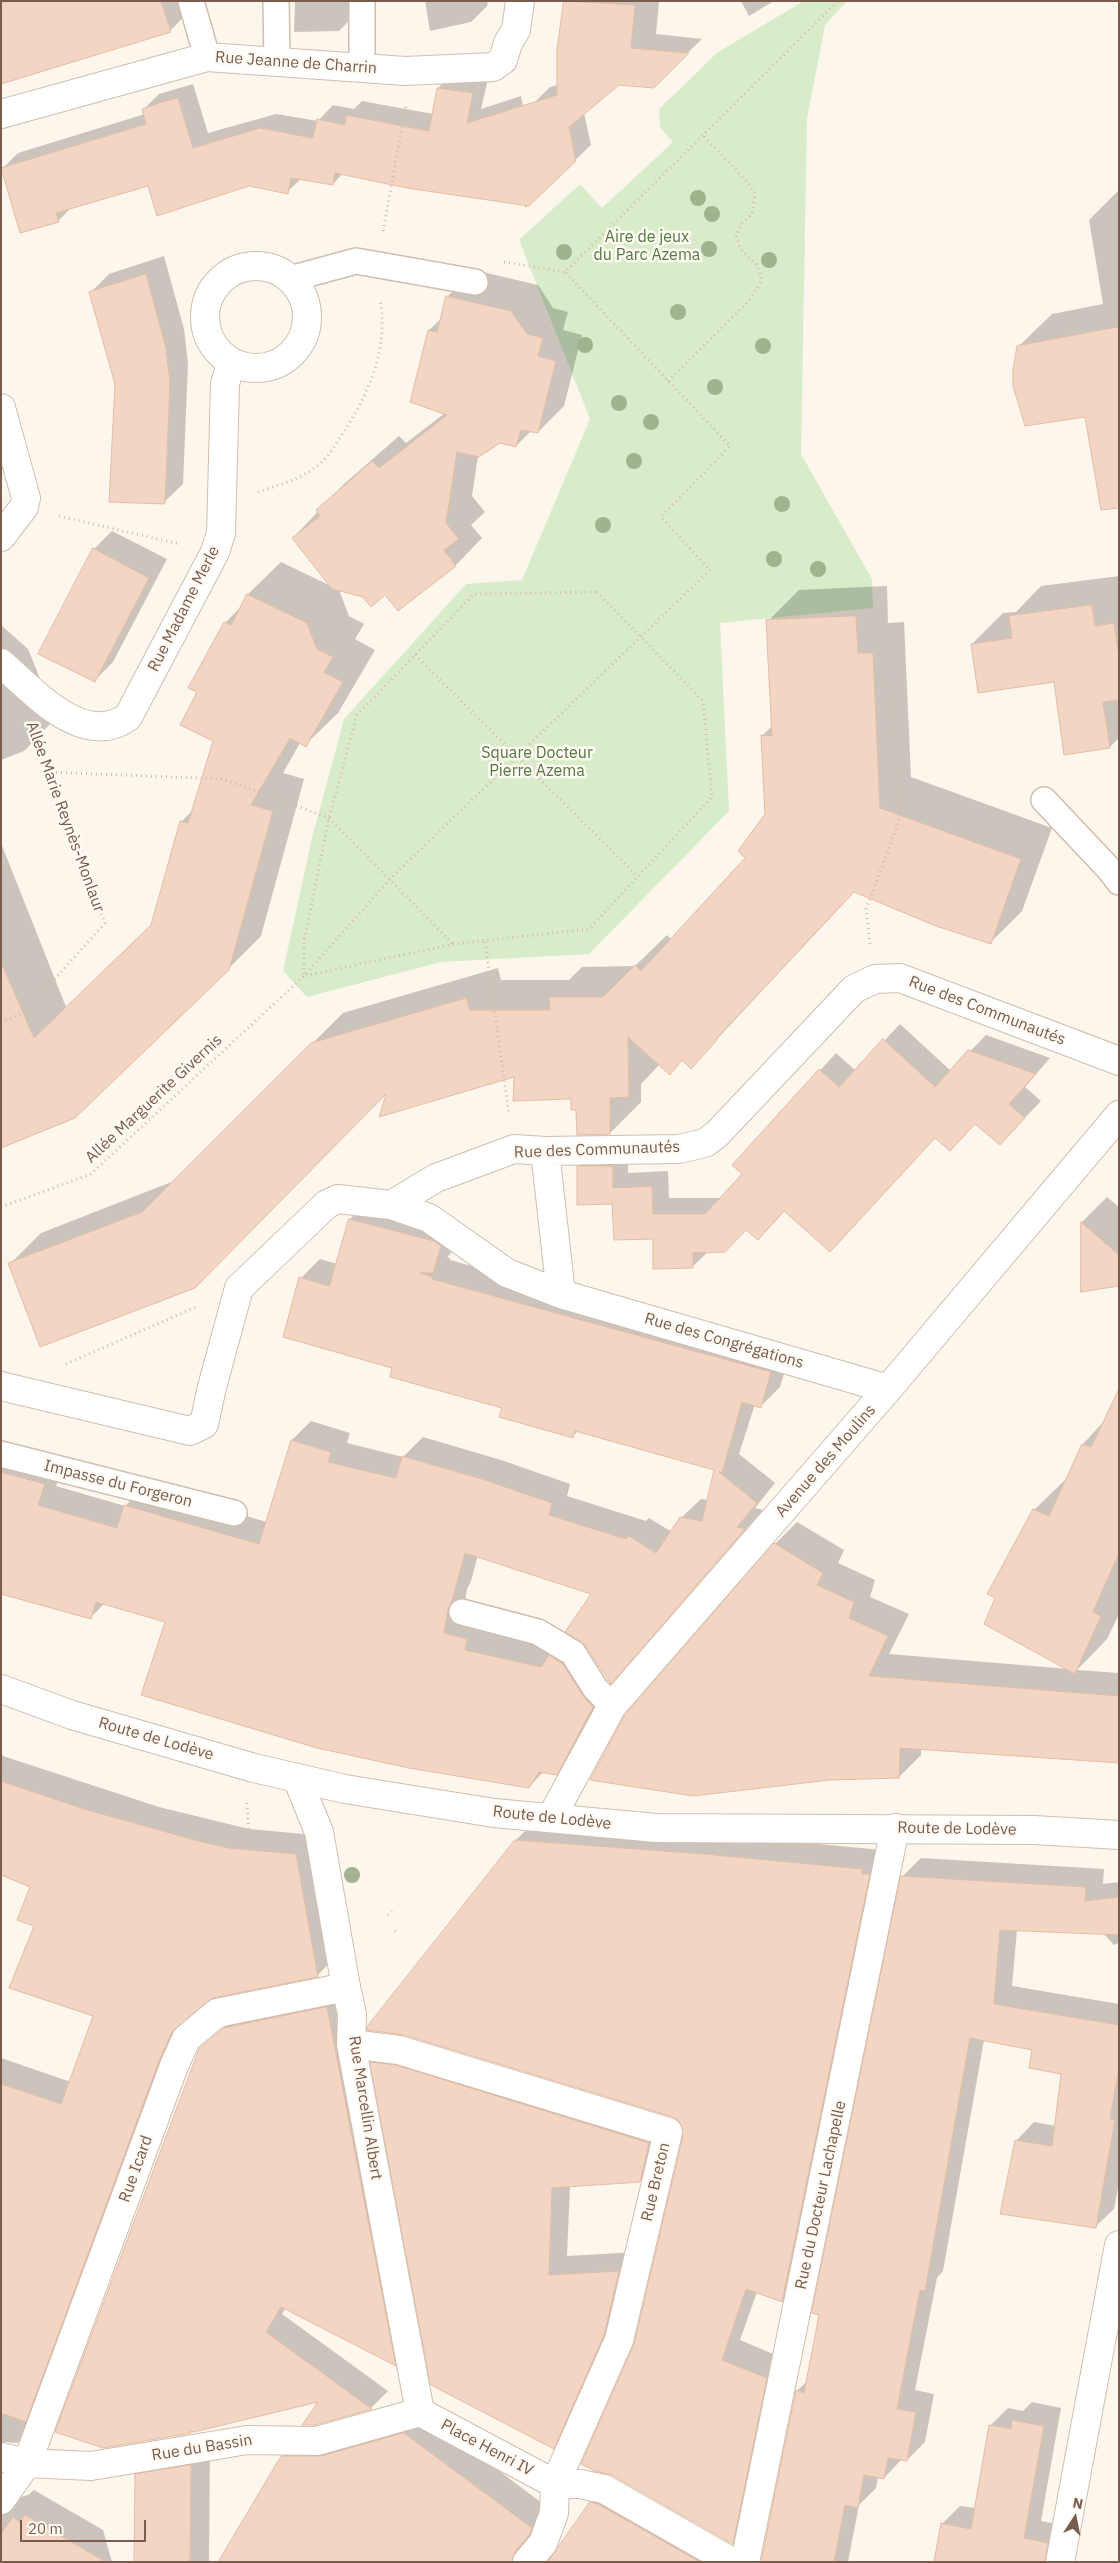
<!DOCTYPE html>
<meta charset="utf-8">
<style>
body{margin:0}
#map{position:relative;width:1120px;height:2563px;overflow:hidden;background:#fdf6ec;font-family:"IBM Plex Sans",sans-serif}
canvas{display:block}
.frame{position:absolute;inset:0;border:2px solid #7a5c4d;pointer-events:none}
.north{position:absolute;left:1050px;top:2493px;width:50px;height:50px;-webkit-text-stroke:4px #fffaf3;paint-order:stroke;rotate:11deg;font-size:14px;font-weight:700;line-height:20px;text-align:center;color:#7a5c4d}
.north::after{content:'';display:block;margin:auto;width:18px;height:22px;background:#7a5c4d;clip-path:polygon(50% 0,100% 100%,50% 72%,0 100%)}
.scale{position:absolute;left:20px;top:2520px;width:126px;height:22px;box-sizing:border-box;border:2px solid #7a5c4d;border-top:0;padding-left:6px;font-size:15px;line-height:18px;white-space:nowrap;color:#7a5c4d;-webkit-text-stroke:4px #fffaf3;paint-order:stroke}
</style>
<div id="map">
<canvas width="1120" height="2563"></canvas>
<div class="frame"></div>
<div class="north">N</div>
<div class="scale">20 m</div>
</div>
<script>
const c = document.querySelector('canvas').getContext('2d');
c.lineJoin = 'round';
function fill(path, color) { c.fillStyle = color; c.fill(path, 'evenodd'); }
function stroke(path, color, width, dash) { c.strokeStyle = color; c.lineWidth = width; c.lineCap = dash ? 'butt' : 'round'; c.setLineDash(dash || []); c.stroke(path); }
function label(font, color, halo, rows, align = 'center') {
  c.font = font + ' "IBM Plex Sans",sans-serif'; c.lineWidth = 5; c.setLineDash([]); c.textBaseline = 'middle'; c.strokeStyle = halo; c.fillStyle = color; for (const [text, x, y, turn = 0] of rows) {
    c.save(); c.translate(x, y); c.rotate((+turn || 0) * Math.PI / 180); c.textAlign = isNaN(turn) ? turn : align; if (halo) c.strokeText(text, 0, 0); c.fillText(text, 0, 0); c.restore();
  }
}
const green = new Path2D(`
 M804,1H847L825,25L807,119L801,454L872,579L873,608L720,623L729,811L589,954L441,962L307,997L283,971L312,838L344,719L466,584L522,580L590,419L519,240L580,184L602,208L673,142L660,127L659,109L718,52Z`);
const shadow = new Path2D(`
 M1,1H199L170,31Z
 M295,1H348V22L339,31L294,32Z
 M425,1H488L487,6L471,22L430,31Z
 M564,1H659L656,34L702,39L653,86L618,84L584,113L591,145L525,208V204L343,173L333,184L301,179L287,192L249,185H149L72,207L58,221L3,168L18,153L145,114L144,109L159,94L193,84L208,133L276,114L318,121L333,105L354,109L362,101L433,114L438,88L453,73L488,79L481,109L521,96L530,145L535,102L550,87L558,85V50Z
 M741,1H774L749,16Z
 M1119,190V410L1018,347L1052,314L1103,304L1089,220Z
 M164,256L184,329L188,363L183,484L164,502L116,384L91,292L109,274Z
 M474,270L538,285L553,308L568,312L563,330L582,335L564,406L538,432L531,431L516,446L500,442L478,456L472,496L485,512L471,525L482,538L456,565L398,610L385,593L363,596L339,590L349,616L364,624L355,639L375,650L338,713L305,745L300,743L283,773L304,779L261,936L228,969L1,1147V843L66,1007L152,924L181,822L193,810L214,741L198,692L225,623L242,606L248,594L281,562L333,587L293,538L344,484L399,436L406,443L445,413L429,330L442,318L447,297Z
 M112,531L167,559L113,662L94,681V549Z
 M1119,576V738L1110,747L1055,681L972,644L1003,613L1016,612L1041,586Z
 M887,586L888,623L904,622L911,777L1052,828L1022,911L990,943L855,891L691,1067L683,1059L670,1073L660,1064L641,1084V1102L610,1133L578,1109L573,1097L516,1075L388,1090L226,1255L10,1264L41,1233L174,1181L343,1013L498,968L501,980H569L582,967L635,966L667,935L672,940L747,858L767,814L762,736L773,725L768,621L799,590Z
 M1,625L28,649L56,718L24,751L1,760Z
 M900,1024L951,1071L986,1035L1050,1058L1025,1087L1041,1101L1000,1144L976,1123L936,1137L785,1210L774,1223L747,1229L708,1252L692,1267L613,1203L578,1167L594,1150L628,1151V1173L668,1171L669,1198H721L744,1174L734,1165L836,1053L856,1071Z
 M1107,1197L1119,1207V1285L1082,1290V1222Z
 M369,1200L459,1226L452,1252L447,1257L450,1258V1260L790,1354L780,1387L761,1406L755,1404L739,1454L775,1483L755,1508L763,1510L611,1682L593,1593L478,1555L471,1581L467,1589L463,1614L485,1620L483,1632L558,1648L602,1677L612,1688L576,1754L556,1773L544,1771L529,1787L167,1622L105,1603L91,1617L1,1593V1448L63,1465L56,1486L125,1506L144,1487L267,1522L292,1440L311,1421L350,1433L347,1443L403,1457L423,1437L501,1460L570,1484L567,1496L646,1521L649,1518L672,1532L681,1518L701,1499L708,1500L715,1470L578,1431L573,1436L504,1407L394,1367L301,1278L320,1259L337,1264L350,1219Z
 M1119,1405V1614L1107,1639L1077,1670L1119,1673V1762L921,1748V1755L899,1777L775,1544L797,1522L844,1550L838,1563L875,1580L870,1597L909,1614L889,1654L1069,1669L1034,1510L1068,1477L1083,1444Z
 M1,1752L3,1756L159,1807L249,1829L315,1835L336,1956L317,1976L213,1997L188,2017L36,2424L17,2443L5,2442L9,2449L20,2497L28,2495L34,2490L103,2530L112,2562H1V2058L71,2082L95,2015L35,1925L31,1887L1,1873Z
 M535,1821L724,1835L882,1850L801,2281L782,2301L757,2292L740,2340L785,2359L752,2524L732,2543L635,2344L684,2136L681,2121L516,1840Z
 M921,1858L1104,1869L1103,1884L1119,1882V1943L1114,1945L1103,1933L1017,1930L1012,1986L1119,2004V2182L1114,2209L1095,2227L1016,2141L1034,2122L1056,2126L1063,2072L1034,2049L984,2040L943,2271L937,2278L915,2390L934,2394L925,2442L907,2460L902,2459L884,2478L878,2477L876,2488L859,2505L848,2562H778L797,2391L808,2380L902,1877Z
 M344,1990L412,2348L395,2365L286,2308L282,2314L388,2391L371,2408L315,2424L321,2400L191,2432L200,2049L243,2011Z
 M390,2044L668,2124L659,2161L640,2181L570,2186L567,2256L637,2252L572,2428L553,2447L372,2063Z
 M1032,2402L1061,2408L1041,2521L1057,2524L1050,2562H935L942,2524L960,2506L976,2508L990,2426L1008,2408L1023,2411Z
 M423,2414L550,2509L543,2559L552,2558L591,2503L610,2483L704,2562H219L271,2480L268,2478L282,2457L301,2438Z
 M210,2447L209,2562H136V2475L155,2456Z`);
const building = new Path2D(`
 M1,1H161L171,32L1,84Z
 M564,1L635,5L631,48L689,53L654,88L619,85L569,127L576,161L529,206L407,188L335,173L333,185L291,178L288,194L249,186L157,216L148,186L56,213L59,222L20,233L1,168L146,124L142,109L162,102L178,98L193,148L260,128L313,138L317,119L345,125L346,115L429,131L437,88L473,93L467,123L557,95V50Z
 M146,274L166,348L170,382L165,504L109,502L115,384L89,292Z
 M446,296L511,311L527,334L543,338L538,356L556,361L538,433L521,430L516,447L500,443L479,457L457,452L446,523L459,539L444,550L456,566L398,611L385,595L371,607L363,597L332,589L292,538L320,516L316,510L372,461L379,468L447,415L410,402L428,330L437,332Z
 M1119,327V508L1101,510L1085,417L1025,426L1013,386V370L1017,346Z
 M93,548L149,578L95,682L38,654Z
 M247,594L307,623L317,649L333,657L324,672L343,682L306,747L290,738L251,805L273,811L229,970L75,1118L1,1148V962L34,1038L151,925L180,821L188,823L213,741L180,725L197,692L188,688L224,622L231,625Z
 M1092,605L1095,626L1114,623L1119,658V700L1103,702L1110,748L1064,755L1054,682L978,693L971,644L1012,638L1009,616Z
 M856,616L858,653H873L880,808L1021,859L991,944L936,926L854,892L716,1039L717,1040L691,1069L682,1060L670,1075L628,1037L629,1097L610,1098V1134L577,1135L576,1110H571V1099L513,1101L514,1077L379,1117L386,1094L195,1288L40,1347L8,1263L142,1212L311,1043L466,998L470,1010H550L549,997H603L635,965L641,971L745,858L738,851L765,814L761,735L772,736L766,620Z
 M883,1039L935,1087L968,1050L1036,1074L1009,1104L1025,1118L1000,1145L975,1124L950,1151L935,1138L830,1252L784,1211L758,1240L746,1230L725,1252L693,1253V1268L653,1269V1239L614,1240L612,1204L577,1205V1166H610L613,1168V1188L652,1186L653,1214H705L742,1174L732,1165L819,1069L839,1087Z
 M349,1219L434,1241L441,1246L433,1273H420L432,1277V1279L771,1372L761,1408L742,1402L722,1473L719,1472L757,1503L737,1527L745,1529L611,1684L585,1645L565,1632L591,1594L465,1553L452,1601L448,1609L444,1633L467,1639L465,1650L541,1667L549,1655L563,1664L583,1696L593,1707L557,1775L539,1772L529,1788L409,1768L317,1748L141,1695L165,1622L96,1602L91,1619L1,1594V1472L45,1484L38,1505L117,1528L124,1505L259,1544L291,1440L331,1452L328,1462L396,1478L402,1456L482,1479L552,1503L549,1515L626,1539L629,1536L656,1553L680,1517L702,1521L714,1470L575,1431L573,1438L499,1417L502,1408L390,1377L392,1368L283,1337L299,1277L329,1286Z
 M1081,1222L1119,1255V1286L1081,1292Z
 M1119,1389V1553L1093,1612L1101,1616L1075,1674L984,1624L995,1598L987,1594L1033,1509L1049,1516L1082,1444L1091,1447Z
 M774,1543L823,1573L817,1585L854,1602L849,1618L888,1636L869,1676L1119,1696V1763L900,1748L899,1778L830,1780L693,1796L590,1780L625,1715Z
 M1,1781L84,1809L202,1842L229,1848L296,1854L318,1977L213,1998L172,2032L159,2061L26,2422L1,2413V2084L61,2104L93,2016L9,1988L34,1926L17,1920L30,1887L1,1875Z
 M515,1840L704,1854L863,1869L862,1874H870L782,2302L746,2289L722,2360L767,2378L733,2544L612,2475L595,2471L581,2464L634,2344L683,2136L679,2121L673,2117L404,2035L367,2030V2027Z
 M901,1876L1086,1887L1085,1901L1119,1897V1935L1000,1930L994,2004L1119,2025V2068L1110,2119L1115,2120L1096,2228L1000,2214L1015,2140L1052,2146L1061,2074L1029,2068L1032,2050L970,2038L925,2291L920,2290L897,2409L916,2412L907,2461L888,2458L884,2479L864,2475L858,2508L845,2505L834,2562H761L796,2390L804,2393L819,2315L812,2313Z
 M327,2007L396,2366L281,2307L266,2332L372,2409L315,2425H302L318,2402L194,2432L191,2431V2433L103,2448L55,2432L199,2049L224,2028Z
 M370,2062L396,2065L649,2143L640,2182L552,2188L549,2275L619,2271L604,2335L554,2449L431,2385Z
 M1012,2420L1044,2426L1024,2538L1048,2543L1045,2562H934L941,2523L971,2529L989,2425L1011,2429Z
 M404,2433L532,2528L529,2535L515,2552L512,2562H218L281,2456H321Z
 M191,2465L190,2562H134L135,2474Z
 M590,2502L598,2504L700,2562H548Z
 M25,2515L106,2562H1V2534L13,2517L20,2522Z`);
const path = new Path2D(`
 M383,231L406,106
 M504,262L565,272
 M668,381L749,301L762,280L757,265L742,251L736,236L741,224L752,214L755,194L748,183L702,134
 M258,492C281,484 306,478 323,461C331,453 337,442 343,433C369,394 389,347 380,300
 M59,516L179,544
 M597,592L703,701L712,797L589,929L454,944L304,976V941L329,818L357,715L474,594Z
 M415,655L638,877
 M46,772L223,779L329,818L453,944
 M485,942L509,1114
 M870,944L866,909L899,822L894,700L873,673
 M1,1022L24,1013L105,923L36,741
 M1,1207L91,1174L304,976L390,879L710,570L661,517L730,446L565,272L838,1
 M66,1364L196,1307
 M247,1803L249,1836
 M388,1915L392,1911
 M395,1931L398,1933`);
const service = new Path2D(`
 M191,1L207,57
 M276,1L277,62
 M362,1V68
 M290,279L356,261L475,282
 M1044,800L1110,870L1119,882
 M1,1454L234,1513
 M462,1612L538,1632L573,1653L595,1688L612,1706`);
const pedestrian = new Path2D(`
 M297,1778L319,1832L346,1987`);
const minor = new Path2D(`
 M1,114L207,57L405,71L493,67L503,60L508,43L516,30L520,1
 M205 317a51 51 0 1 1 102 0a51 51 0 1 1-102 0Z
 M1,408L26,498L24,507L1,537
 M1,663C33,691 83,749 128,717L215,552L221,533L225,384L231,363
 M545,1151L561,1294
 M391,1205L436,1178L514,1149L545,1151L679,1149L705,1143L717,1134L854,989L875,979L900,978L1119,1061
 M1,1386L190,1431L204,1424L212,1387L239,1288L327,1204L338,1199L391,1205L429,1218L507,1273L561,1294L888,1389
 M551,1818L612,1706L888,1389L1119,1115
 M351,2044L399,2050L668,2132L619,2340L555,2484L554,2513L543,2543L527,2562
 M420,2412L555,2484H580L604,2489L732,2562
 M1,2457L27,2463L91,2466L247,2440L317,2441L420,2412
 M1,2500L27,2463L174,2066L186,2039L217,2013L346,1987L352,2014L351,2044L420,2412
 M745,2562L895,1828
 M1060,2562L1119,2245`);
const tertiary = new Path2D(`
 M1,1689L72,1715L254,1768L345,1789L494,1813L656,1828L1034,1830L1119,1835`);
const trees = [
 [698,198],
 [712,214],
 [709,249],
 [564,252],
 [769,260],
 [678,312],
 [585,345],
 [763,346],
 [715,387],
 [619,403],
 [651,422],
 [634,461],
 [782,504],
 [603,525],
 [774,559],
 [818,569],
 [352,1875]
];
const streetNames = [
 ["Rue Jeanne de Charrin",296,63,4],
 ["Rue Madame Merle",184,609,-63],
 ["Allée Marie Reynès-Monlaur",65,817,70],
 ["Rue des Communautés",987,1011,21],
 ["Allée Marguerite Givernis",154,1099,-43],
 ["Rue des Communautés",597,1150,-2],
 ["Rue des Congrégations",724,1341,16],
 ["Avenue des Moulins",826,1461,-49],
 ["Impasse du Forgeron",118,1484,14],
 ["Route de Lodève",156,1739,16],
 ["Route de Lodève",552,1818,6],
 ["Route de Lodève",957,1829,1],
 ["Rue Marcellin Albert",365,2108,81],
 ["Rue Icard",136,2169,-70],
 ["Rue Breton",656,2182,-77],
 ["Rue du Docteur Lachapelle",821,2195,-78],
 ["Rue du Bassin",202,2448,-9],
 ["Place Henri IV",487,2448,28]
];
const parkNames = [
 ["Aire de jeux",647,237],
 ["du Parc Azema",647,255],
 ["Square Docteur",537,753],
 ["Pierre Azema",537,771]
];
fill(green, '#d8ecc9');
fill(shadow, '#0003');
fill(building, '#f3d5c3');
stroke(building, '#e6bba3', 1);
stroke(service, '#d1beb0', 28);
stroke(pedestrian, '#d1beb0', 30);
stroke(minor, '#d1beb0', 30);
stroke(tertiary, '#d1beb0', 30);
stroke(path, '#d9b8a5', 3, [1, 4]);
stroke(service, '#fff', 25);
stroke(pedestrian, '#fff', 28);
stroke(minor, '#fff', 28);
stroke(tertiary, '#fff', 28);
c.fillStyle = '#a0b28e';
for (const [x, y] of trees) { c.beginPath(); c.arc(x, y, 8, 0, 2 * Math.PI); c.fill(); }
label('16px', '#7a5c4d', '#fffaf3', streetNames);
label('16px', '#537a41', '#fffaf3', parkNames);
</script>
